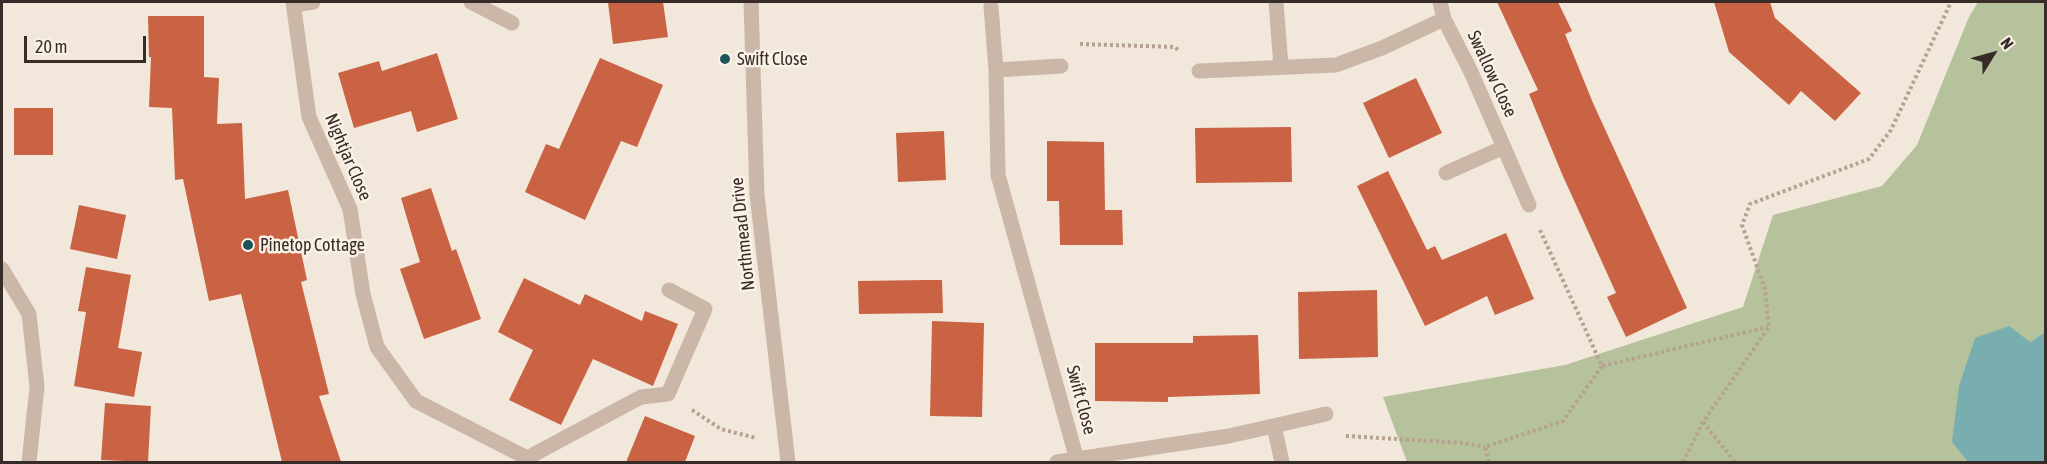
<!DOCTYPE html>
<style>
body{margin:0}
#map{position:relative;width:2047px;height:464px;overflow:hidden;background:#f2e7db;font-family:"Asap Condensed",sans-serif}
canvas{display:block}
.frame{position:absolute;inset:0;border:3px solid #372c27;pointer-events:none}
.north{position:absolute;left:1963px;top:24px;width:60px;height:60px;-webkit-text-stroke:4px #faf1e7;paint-order:stroke;rotate:53deg;font-size:16px;font-weight:700;line-height:24px;text-align:center;color:#372c27}
.north::after{content:'';display:block;margin:auto;width:21px;height:27px;background:#372c27;clip-path:polygon(50% 0,100% 100%,50% 72%,0 100%)}
.scale{position:absolute;left:24px;top:36px;width:122px;height:27px;box-sizing:border-box;border:3px solid #372c27;border-top:0;padding-left:8px;font-size:18px;line-height:21px;white-space:nowrap;color:#372c27;-webkit-text-stroke:4px #faf1e7;paint-order:stroke}
</style>
<div id="map">
<canvas width="2047" height="464"></canvas>
<div class="frame"></div>
<div class="north">N</div>
<div class="scale">20 m</div>
</div>
<script>
const c = document.querySelector('canvas').getContext('2d');
c.lineJoin = 'round';
function fill(path, color) { c.fillStyle = color; c.fill(path, 'evenodd'); }
function stroke(path, color, width, dash) { c.strokeStyle = color; c.lineWidth = width; c.lineCap = dash ? 'butt' : 'round'; c.setLineDash(dash || []); c.stroke(path); }
function label(font, color, halo, rows, align = 'center') {
  c.font = font + ' "Asap Condensed",sans-serif'; c.lineWidth = 5; c.setLineDash([]); c.textBaseline = 'middle'; c.strokeStyle = halo; c.fillStyle = color; for (const [text, x, y, turn = 0] of rows) {
    c.save(); c.translate(x, y); c.rotate((+turn || 0) * Math.PI / 180); c.textAlign = isNaN(turn) ? turn : align; if (halo) c.strokeText(text, 0, 0); c.fillText(text, 0, 0); c.restore();
  }
}
const green = new Path2D(`
 M1978,2H2045V332L2030,342L1952,441L1968,462H1407L1383,397L1565,365L1743,307L1773,215L1882,186L1917,145L1969,17Z`);
const water = new Path2D(`
 M2009,326L2030,342L2045,332V462H1968L1952,442L1959,386L1975,338Z`);
const building = new Path2D(`
 M608,2H663L668,37L613,44Z
 M1497,2H1558L1572,31L1565,34L1593,103L1687,308L1626,337L1607,297L1616,293L1562,174L1529,94L1538,90Z
 M1714,2H1770L1775,18L1861,93L1835,121L1801,91L1789,105L1729,52Z
 M148,16H204V77L219,78L217,124L242,123L245,199L288,190L307,280L301,282L329,394L319,396L341,462H282L241,294L209,301L183,179L175,180L172,108L149,107L151,57H149Z
 M437,53L458,119L417,132L411,111L354,128L338,73L379,61L382,71Z
 M600,58L663,85L637,147L621,141L585,220L525,192L546,144L559,149Z
 M1416,78L1442,133L1389,158L1363,103Z
 M14,108H53V155H14Z
 M1291,127L1292,182L1196,183L1195,128Z
 M944,131L946,180L898,182L896,133Z
 M1047,141L1104,142L1105,210H1122L1123,245H1060L1059,201H1047Z
 M1388,171L1427,250L1435,246L1442,260L1506,233L1534,299L1495,315L1487,296L1425,326L1357,186Z
 M431,188L452,251L456,249L481,319L424,339L400,269L420,262L401,198Z
 M79,205L126,215L117,259L70,249Z
 M86,267L131,275L118,348L142,352L134,397L74,386L86,312L78,311Z
 M524,278L580,305L585,294L642,321L645,311L678,324L653,386L593,359L561,425L509,400L533,350L498,332Z
 M926,280H942L943,313L859,314L858,281Z
 M1377,290L1378,357L1299,359L1298,292Z
 M932,321L984,323L982,417L930,416Z
 M1258,335L1260,394L1168,397V402L1095,401V343H1193V336Z
 M105,403L151,406L148,462L101,460Z
 M645,416L695,436L685,462H626Z`);
const path = new Path2D(`
 M1080,44L1175,47L1179,51
 M1540,230L1602,366L1768,327
 M692,410L721,429L756,438
 M1703,422L1735,462
 M1346,436L1464,443L1485,447
 M1489,462L1485,447L1563,421L1602,366
 M1683,462L1703,422L1769,327L1765,289L1742,225L1750,204L1869,159L1891,130L1951,2`);
const lane = new Path2D(`
 M527,458L641,397L668,394L705,309L669,290`);
const street = new Path2D(`
 M293,2L309,117L350,209L363,294L377,347L416,401L527,458
 M471,2L512,23
 M751,2L757,195L788,462
 M1276,2L1281,67
 M1440,2L1444,19L1471,72L1529,205
 M294,5L313,2
 M991,7L996,70L998,175L1077,460
 M996,70L1061,66
 M1199,71L1336,65L1382,48L1444,19
 M1446,173L1504,147
 M2,269L29,314L37,387L29,462
 M1274,426L1282,462
 M1057,462L1229,436L1326,414`);
const markers = [
 [725,59,6,"#1c5559"],
 [248,245,6,"#1c5559"]
];
const poiNames = [
 ["Swift Close",737,59],
 ["Pinetop Cottage",260,245]
];
const streetNames = [
 ["Swallow Close",1492,74,65],
 ["Nightjar Close",348,157,67],
 ["Northmead Drive",743,234,-96],
 ["Swift Close",1081,400,75]
];
fill(green, '#b5c29b');
fill(water, '#79aeb0');
fill(building, '#c96343');
stroke(path, '#b7a191', 4, [3, 3]);
stroke(lane, '#cbb7a7', 15);
stroke(street, '#cbb7a7', 15);
for (const [x, y, r, color] of markers) { const dot = new Path2D(); dot.arc(x, y, r, 0, 2 * Math.PI); c.fillStyle = color; c.fill(dot); stroke(dot, '#faf1e7', 2); }
label('18px', '#372c27', '#faf1e7', poiNames, 'left');
label('18px', '#372c27', '#faf1e7', streetNames);
</script>
